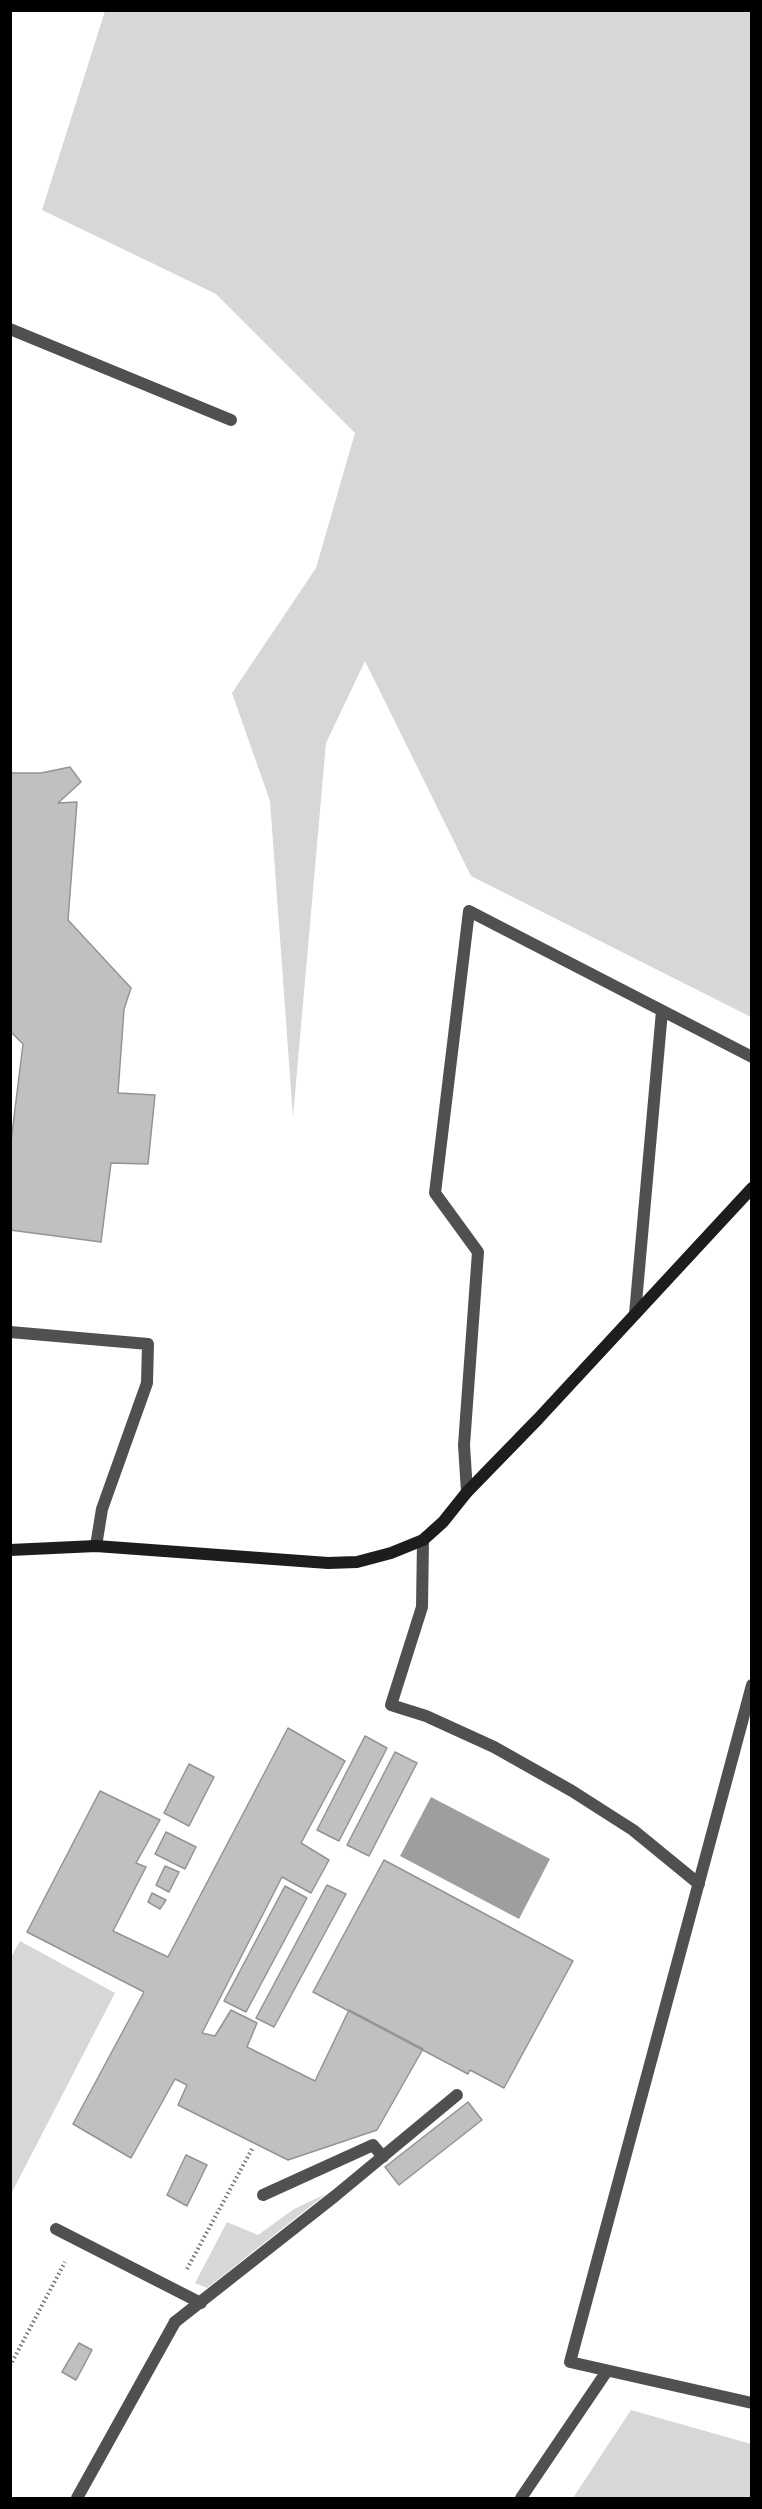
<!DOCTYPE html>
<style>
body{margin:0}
#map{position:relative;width:762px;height:2509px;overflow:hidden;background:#fff;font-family:"Space Grotesk",sans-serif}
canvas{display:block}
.frame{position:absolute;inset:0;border:12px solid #000;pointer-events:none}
</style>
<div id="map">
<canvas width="762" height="2509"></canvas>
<div class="frame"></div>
</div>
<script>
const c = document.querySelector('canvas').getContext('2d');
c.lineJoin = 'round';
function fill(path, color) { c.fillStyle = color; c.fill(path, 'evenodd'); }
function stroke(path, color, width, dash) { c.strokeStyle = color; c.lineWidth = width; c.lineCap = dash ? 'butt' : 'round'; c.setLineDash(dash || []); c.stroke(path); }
const green = new Path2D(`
 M105,11H751V1017L471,876L365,661L326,743L293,1117L270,801L232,693L316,568L355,433L216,294L42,210Z
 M20,1941L115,1993L11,2194L10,1959Z
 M326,2194L207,2288L195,2283L227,2222L258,2235L294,2209Z
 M631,2410L751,2444V2498H573Z`);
const water = new Path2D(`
 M431,1797L550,1859L519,1919L400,1856Z`);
const building = new Path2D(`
 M70,767L81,782L58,803L77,802L68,920L131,988L124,1009L118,1093L155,1095L148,1164L111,1163L101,1242L10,1230V1150L23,1044L10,1031V773H41Z
 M288,1728L345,1761L301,1843L329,1860L311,1893L282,1877L202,2033L215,2036L231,2010L257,2023L247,2047L315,2081L349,2010L423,2049L377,2130L288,2160L178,2105L187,2085L175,2079L131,2158L73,2124L144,1992L27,1932L100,1791L160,1820L136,1863L146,1867L113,1931L168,1957Z
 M365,1736L387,1748L339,1841L317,1830Z
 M395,1752L417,1763L369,1856L347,1845Z
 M189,1764L214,1777L189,1826L164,1813Z
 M166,1832L196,1847L185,1869L155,1854Z
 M384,1860L573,1961L504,2088L470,2070L468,2074L313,1992Z
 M165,1866L179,1872L169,1892L156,1885Z
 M327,1885L346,1894L274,2027L256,2018Z
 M285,1886L307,1898L246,2012L224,2001Z
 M152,1893L166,1900L160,1909L148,1902Z
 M468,2102L482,2120L399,2185L385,2167Z
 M186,2155L207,2165L187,2206L167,2195Z
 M79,2343L92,2350L76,2380L62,2372Z`);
const path = new Path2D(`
 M187,2269L252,2149
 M10,2366L65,2262`);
const lane = new Path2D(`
 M263,2195L373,2145L383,2157
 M56,2229L201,2303
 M175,2322L335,2196L457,2095`);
const street = new Path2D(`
 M10,329L231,420
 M635,1314L662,1011
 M10,1332L148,1344L147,1383L102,1509L96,1546
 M467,1492L464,1445L478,1252L435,1193L469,911L752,1057
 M423,1540L422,1607L391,1705L426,1716L494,1747L572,1791L633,1830L699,1884
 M752,1685L570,2362L752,2403
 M77,2498L175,2322
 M521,2498L607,2371`);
const secondary = new Path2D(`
 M10,1550L96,1546L328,1563L357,1562L391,1553L423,1540L443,1522L467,1492L538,1419L752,1188`);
fill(green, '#d7d7d7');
fill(water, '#9e9e9e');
fill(building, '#c0c0c0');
stroke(building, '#949494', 1.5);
stroke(path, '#727272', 4, [1.5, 3]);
stroke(lane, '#505050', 12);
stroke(street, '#505050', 12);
stroke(secondary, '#1d1d1d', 12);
</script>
